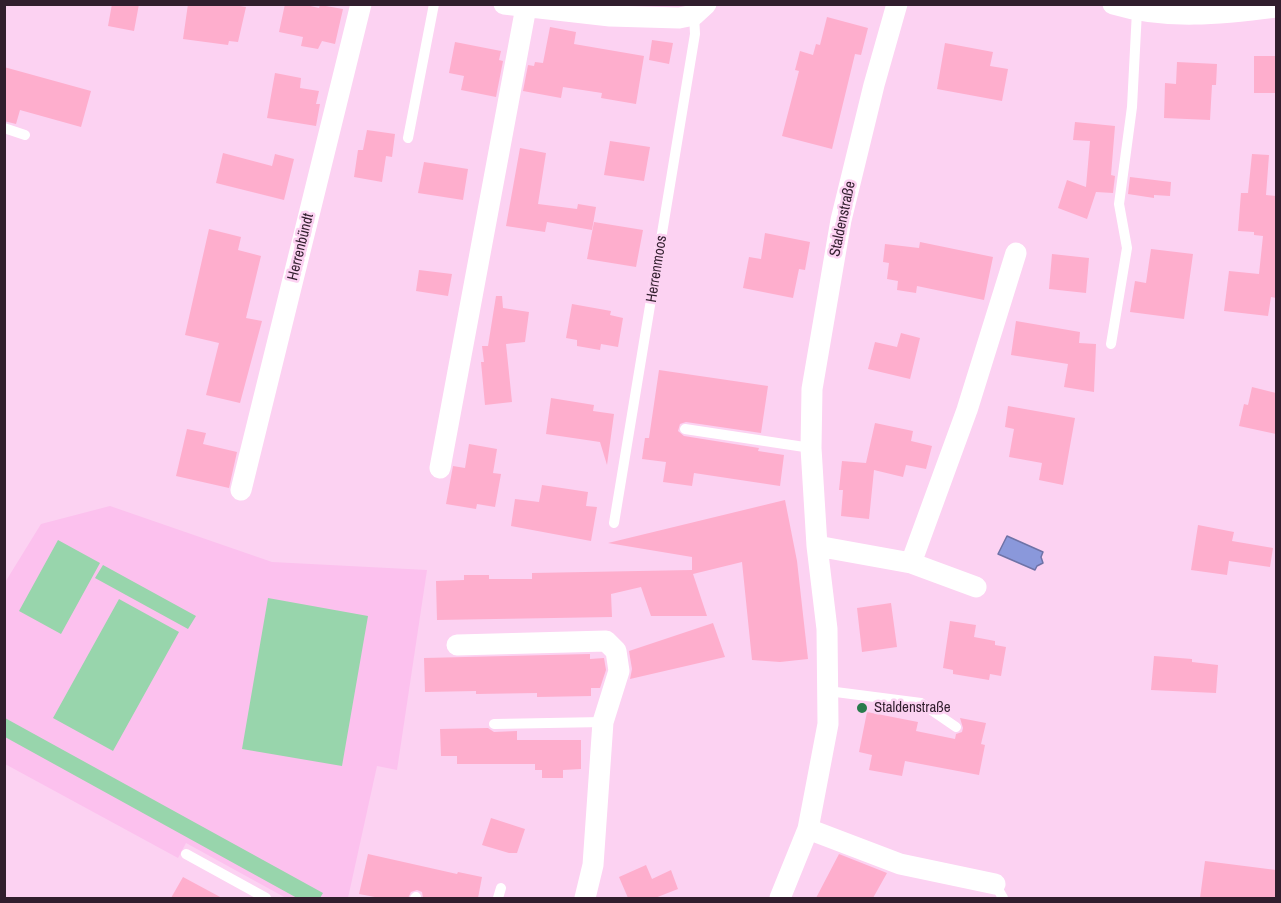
<!DOCTYPE html>
<meta charset="utf-8">
<style>
body{margin:0}
#map{position:relative;width:1281px;height:903px;overflow:hidden;background:#fcd2f2;font-family:"Archivo Narrow",sans-serif}
canvas{display:block}
.frame{position:absolute;inset:0;border:6px solid #311e2d;pointer-events:none}
</style>
<div id="map">
<canvas width="1281" height="903"></canvas>
<div class="frame"></div>
</div>
<script>
const c = document.querySelector('canvas').getContext('2d');
c.lineJoin = 'round';
function fill(path, color) { c.fillStyle = color; c.fill(path, 'evenodd'); }
function stroke(path, color, width, dash) { c.strokeStyle = color; c.lineWidth = width; c.lineCap = dash ? 'butt' : 'round'; c.setLineDash(dash || []); c.stroke(path); }
function label(font, color, halo, rows, align = 'center') {
  c.font = font + ' "Archivo Narrow",sans-serif'; c.lineWidth = 5; c.setLineDash([]); c.textBaseline = 'middle'; c.strokeStyle = halo; c.fillStyle = color; for (const [text, x, y, turn = 0] of rows) {
    c.save(); c.translate(x, y); c.rotate((+turn || 0) * Math.PI / 180); c.textAlign = isNaN(turn) ? turn : align; if (halo) c.strokeText(text, 0, 0); c.fillText(text, 0, 0); c.restore();
  }
}
const built = new Path2D(`
 M110,506L272,562L427,570L397,770L377,766L348,898H286L186,843L178,858L5,764L4,584L41,524Z`);
const green = new Path2D(`
 M58,540L100,563L61,634L19,611Z
 M103,565L196,616L188,629L95,578Z
 M268,598L368,616L342,766L242,749Z
 M119,599L179,632L113,751L53,718Z
 M5,718L323,893L320,898H297L5,737Z`);
const water = new Path2D(`
 M1007,536L1043,552L1041,557L1043,563L1037,566L1035,570L998,554Z`);
const building = new Path2D(`
 M112,4H139L134,31L108,26Z
 M188,4H228L246,7L238,42L229,41L228,45L183,39Z
 M285,4H302L319,8L320,5L343,9L335,44L322,41L318,49L301,46L303,37L279,32Z
 M827,17L868,28L861,55L855,54L832,149L782,136L799,71L795,70L800,51L813,55L816,44L820,45Z
 M550,27L576,32L574,44L644,56L636,104L601,98L602,93L563,87L561,98L523,91L528,65L534,66L535,62L543,63Z
 M652,40L673,43L669,64L649,60Z
 M455,42L501,51L499,60L503,61L496,97L461,90L464,76L449,73Z
 M945,43L993,52L990,66L1008,69L1002,101L937,89Z
 M1254,56H1276V93H1254Z
 M1177,62L1217,64L1216,85H1212L1210,120L1164,118L1165,83L1176,84Z
 M4,67L91,91L81,127L20,110L16,124L4,121Z
 M275,73L301,78L300,88L319,91L316,104H320L316,126L267,118Z
 M1075,122L1115,126L1111,175L1115,176L1113,193L1096,192L1087,219L1058,208L1067,180L1086,187L1090,141L1073,140Z
 M367,130L395,134L392,157L386,156L382,182L354,177L358,150H363Z
 M610,141L650,147L644,181L604,175Z
 M520,148L546,153L538,204L577,209L578,204L596,207L592,230L547,222L545,232L506,226Z
 M223,153L272,166L275,154L294,159L284,200L216,183Z
 M1252,154L1269,155L1266,195L1276,196V298L1271,297L1268,316L1224,311L1229,271L1259,274L1263,236L1254,235V232L1238,231L1241,193H1248Z
 M424,162L468,169L463,200L418,193Z
 M1130,177L1171,182L1170,196L1154,195V198L1128,194Z
 M594,222L643,230L636,267L587,259Z
 M209,229L241,237L238,250L261,256L246,318L262,321L240,403L206,395L219,343L185,335Z
 M765,233L810,242L805,270L799,269L793,298L743,288L749,257L761,259Z
 M920,242L993,257L984,300L917,286L916,293L897,290L898,281L887,279L889,263L883,262L885,244L919,248Z
 M1151,249L1193,254L1184,319L1130,312L1135,281L1146,283Z
 M1052,254L1089,258L1086,293L1049,289Z
 M419,270L452,274L448,296L416,291Z
 M496,296H502L503,308L529,312L525,342L506,344L512,402L485,405L481,362H484L482,346H488Z
 M572,304L611,311L610,315L623,318L618,347L601,344L600,350L577,346V340L566,338Z
 M1016,321L1080,332L1079,343L1096,344L1094,392L1064,387L1068,364L1011,355Z
 M901,333L920,338L910,379L868,369L875,342L897,347Z
 M659,370L768,386L761,433L686,422L680,424L678,431L684,436L759,448L758,451L784,455L780,486L694,473L692,486L663,482L666,462L642,459L645,438H649Z
 M1252,387L1276,393V434L1239,426L1244,404L1248,405Z
 M551,398L594,405L593,411L614,414L607,465L600,442L546,434Z
 M1008,406L1075,418L1063,485L1039,480L1042,463L1009,457L1014,429L1005,427Z
 M875,423L913,431L911,441L932,446L926,469L906,465L903,477L874,470L869,519L841,516L843,490H839L842,461L866,463Z
 M187,429L206,433L203,444L237,452L229,488L176,476Z
 M469,444L497,449L493,473L501,474L495,507L477,504L476,509L446,504L453,466L465,468Z
 M542,485L588,492L586,506L597,507L591,541L511,526L515,499L539,502Z
 M785,500L797,561L808,659L780,662L752,660L742,562L693,574L707,616H651L641,587L611,594L612,617L437,620L436,581L464,580V575H489V579H532V573L692,570V557L608,543Z
 M1198,525L1234,532L1232,541L1273,548L1270,567L1229,561L1227,575L1191,570Z
 M891,603L897,647L862,652L857,608Z
 M950,621L976,625L974,637L995,641V645L1006,647L1001,676L990,674L989,680L953,674V670L943,668Z
 M713,623L725,657L630,679L632,669L629,651Z
 M590,654V659L604,658L606,670L600,688H591V696L537,697V693L476,694V691L425,692L424,658Z
 M1154,656L1192,659V662L1218,665L1216,693L1151,690Z
 M867,712L918,722L916,731L955,739L956,734L962,732L963,728L960,718L986,723L981,744L985,745L979,775L905,761L902,776L869,770L872,755L859,752Z
 M488,728L494,732L517,731V740H581V769L563,770V778H542V770H535V764H457V756H441L440,729Z
 M491,818L525,829L517,853H509L482,845Z
 M368,854L457,874L458,872L482,877L478,898H423L422,892L417,890L411,892L408,898H380L359,894Z
 M839,854L887,873L873,898H816Z
 M1205,861L1276,870V898H1200Z
 M646,865L652,879L671,870L678,889L655,898H628L619,877Z
 M183,877L222,898H171Z`);
const service = new Path2D(`
 M4,128L25,135
 M408,138L434,4
 M1111,344L1127,248L1119,204L1132,107L1137,11
 M685,429L811,448
 M614,523L695,34L694,15
 M828,691L921,703L956,727
 M494,724L603,722
 M186,854L266,898
 M995,884L1003,898
 M415,898L416,897
 M498,898L501,888`);
const minor = new Path2D(`
 M504,4L610,16L679,18L694,15L706,4
 M1113,4C1166,20 1222,14 1276,7
 M440,468L526,7
 M241,490L361,4
 M817,546L911,563L976,587
 M911,563L967,410L1016,253
 M457,645L606,641L616,651L619,671L603,722L593,865L585,898
 M808,829L900,864L995,884
 M780,898L808,829L828,724L827,629L817,546L811,448L812,389L841,220L874,85L897,4`);
const markers = [
 [862,708,6,"#297b4c"]
];
const streetNames = [
 ["Staldenstraße",843,219,-78],
 ["Herrenbündt",301,247,-76],
 ["Herrenmoos",657,269,-81]
];
const poiNames = [
 ["Staldenstraße",874,708]
];
fill(built, '#fcc1ee');
fill(green, '#98d5ac');
fill(water, '#8a98db');
stroke(water, '#6f73a7', 1.5);
fill(building, '#feaecd');
stroke(service, '#fff', 10);
stroke(minor, '#fff', 21);
for (const [x, y, r, color] of markers) { const dot = new Path2D(); dot.arc(x, y, r, 0, 2 * Math.PI); c.fillStyle = color; c.fill(dot); stroke(dot, '#fcd2f2', 2); }
label('15px', '#311e2d', '#fcd2f2', streetNames);
label('15px', '#311e2d', '#fcd2f2', poiNames, 'left');
</script>
